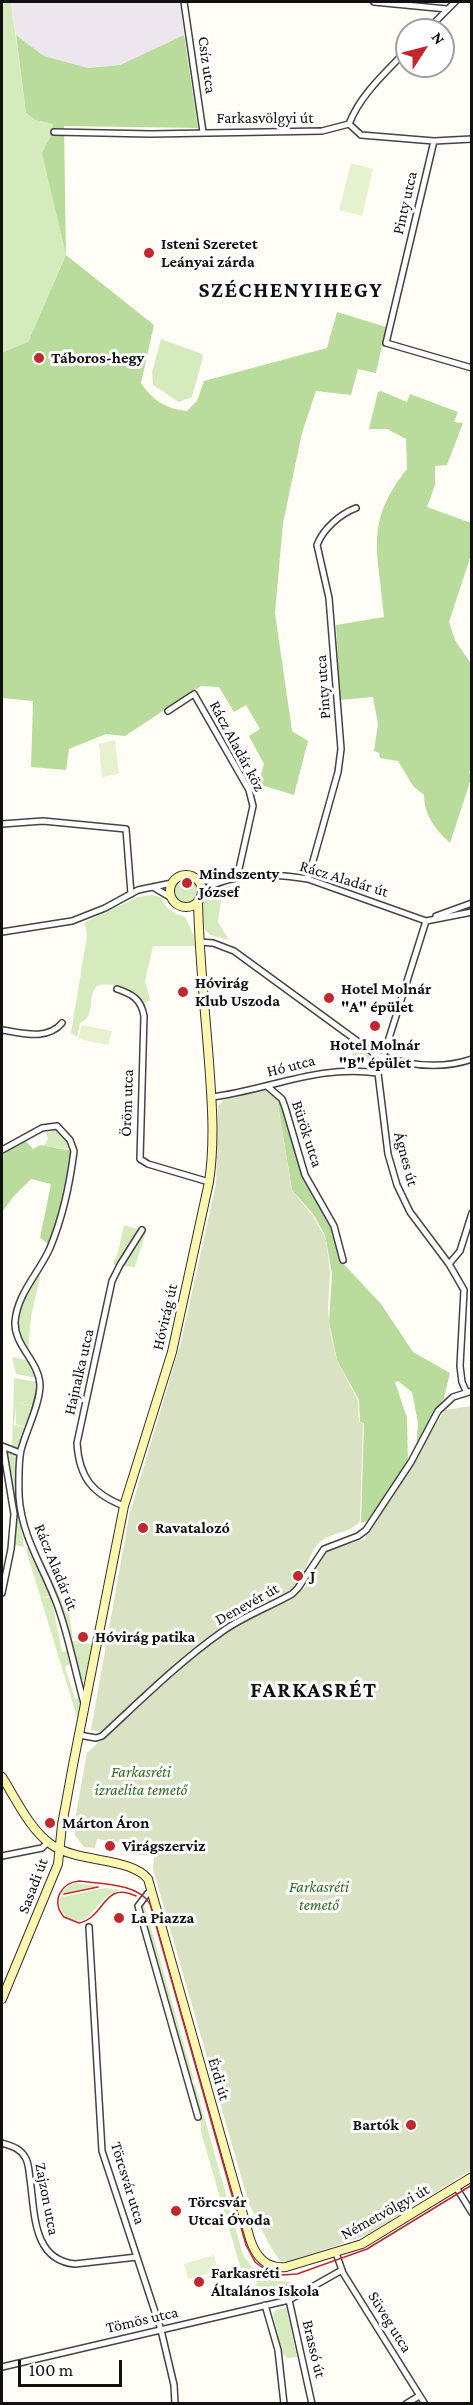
<!DOCTYPE html>
<meta charset="utf-8">
<style>
body{margin:0}
#map{position:relative;width:473px;height:2405px;overflow:hidden;background:#fffdf5;font-family:"Crimson Pro",serif}
canvas{display:block}
.frame{position:absolute;inset:0;border:3px solid #111;pointer-events:none}
.north{position:absolute;left:395px;top:18px;width:60px;height:60px;box-sizing:border-box;background:#fff;border:2px solid #a0a0a0;border-radius:50%;rotate:54deg;font-size:16px;font-weight:700;line-height:24px;text-align:center;color:#111}
.north::after{content:'';display:block;margin:auto;width:21px;height:27px;background:#c4262e;clip-path:polygon(50% 0,100% 100%,50% 72%,0 100%)}
.scale{position:absolute;left:18px;top:2360px;width:104px;height:27px;box-sizing:border-box;border:3px solid #111;border-top:0;padding-left:8px;font-size:18px;line-height:21px;white-space:nowrap;color:#111;-webkit-text-stroke:4px #fff;paint-order:stroke}
</style>
<div id="map">
<canvas width="473" height="2405"></canvas>
<div class="frame"></div>
<div class="north">N</div>
<div class="scale">100 m</div>
</div>
<script>
const c = document.querySelector('canvas').getContext('2d');
c.lineJoin = 'round';
function fill(path, color) { c.fillStyle = color; c.fill(path, 'evenodd'); }
function stroke(path, color, width, dash) { c.strokeStyle = color; c.lineWidth = width; c.lineCap = dash ? 'butt' : 'round'; c.setLineDash(dash || []); c.stroke(path); }
function label(font, color, halo, rows, align = 'center') {
  c.font = font + ' "Crimson Pro",serif'; c.lineWidth = 6; c.setLineDash([]); c.textBaseline = 'middle'; c.strokeStyle = halo; c.fillStyle = color; for (const [text, x, y, turn = 0] of rows) {
    c.save(); c.translate(x, y); c.rotate((+turn || 0) * Math.PI / 180); c.textAlign = isNaN(turn) ? turn : align; if (halo) c.strokeText(text, 0, 0); c.fillText(text, 0, 0); c.restore();
  }
}
const industrial = new Path2D(`
 M11,2H180L184,35L120,65L87,68L44,56L16,35Z`);
const green = new Path2D(`
 M2,2H11L26,113L35,120L53,124L49,181L66,255L28,342L2,463Z
 M161,339L202,354L203,357L192,397L179,402L153,385L152,372Z
 M173 891a13 13 0 1 1 26 0a13 13 0 1 1-26 0Z
 M231,885L228,895L221,900L218,922L229,940L210,935L205,930L202,907L211,891Z
 M152,895L161,897C166,910 173,913 185,917L193,934L195,946H153L145,981L150,1000L144,1003C134,990 113,981 97,986C86,997 97,1016 80,1023L77,1037L71,1033L87,936L85,922L138,897Z
 M352,1044L372,1057V1064L353,1063Z
 M55,1130L61,1131L71,1144L68,1149L44,1146L48,1139L46,1133Z
 M124,1225L146,1232L135,1267L114,1265L113,1262L118,1253Z
 M37,1271L40,1277L31,1317L28,1353C7,1322 23,1301 37,1271Z
 M12,1357L30,1361L36,1378L16,1374Z
 M14,1378L38,1382L33,1406L16,1402L31,1406L26,1427L16,1424V1407L14,1425L26,1428L20,1448L12,1447Z
 M5,1451L19,1454V1513L24,1547L14,1545L16,1515Z
 M35,1545L69,1615L73,1638L68,1637L66,1627L30,1546Z
 M28,1547L52,1595L43,1598L51,1597L62,1652L67,1651L70,1664L65,1667L75,1699L79,1698L81,1704L77,1717L26,1550Z
 M68,1640L95,1645L88,1681L79,1679Z
 M74,1883L99,1886L63,1893L62,1897L105,1888L121,1890L108,1895L85,1919C71,1924 61,1916 59,1902L64,1889Z
 M142,1903L146,1910L194,2080L188,2077L140,1905Z
 M195,2084L243,2255C256,2275 269,2281 293,2282L296,2290L292,2293L262,2300L255,2285L258,2283L242,2273L201,2132V2125L190,2085Z
 M286,2308L297,2357L287,2358L283,2354L273,2315L276,2310Z`);
const forest = new Path2D(`
 M16,35L44,56L88,68L120,65L184,35L198,128L64,126L66,255L154,325L141,383C152,400 166,409 187,411L197,401L204,381L327,348L337,312L386,327L376,373L358,369L351,395L316,391L302,433L283,523L275,613L292,731L308,741L294,795L258,784L264,764L249,736L260,729L246,705L234,712L219,687L201,686L125,736L106,734L69,749L66,770L31,767L33,701L2,698V353L28,342L66,255L42,153L52,134L53,124L35,120L26,113Z
 M381,391L407,402L410,394L458,412L454,422L463,423L447,465L435,466V485L427,507L471,523V555L449,622L455,640L471,664L472,764L469,773L471,774V779L450,843C436,830 424,815 424,795L413,786L398,761L380,758L379,753L374,751L378,724L373,697L340,700L336,625L384,617C379,553 363,524 407,469L406,439L387,429H369L378,392Z
 M277,1099L283,1105L287,1116L303,1176L331,1224L340,1260L381,1304L413,1352L450,1373L444,1398L416,1449L418,1423L412,1392L398,1381L395,1382L407,1418L408,1463L367,1521L361,1523L364,1423L360,1422L359,1400L337,1360L329,1322L332,1274L325,1235L313,1214L292,1190Z
 M25,1140L33,1149L40,1145L68,1150L71,1145L72,1160L50,1245L40,1238L51,1184L31,1179L14,1196L2,1212V1155Z`);
const cemetery = new Path2D(`
 M268,1086L276,1095L292,1190L312,1215L326,1239L330,1273L328,1308L330,1332L337,1360L358,1401L359,1422L363,1423L360,1521C349,1535 329,1531 317,1545C307,1557 306,1578 293,1588C278,1601 257,1607 240,1616C230,1620 221,1627 213,1633C172,1662 138,1699 100,1732L91,1730L129,1516L181,1342L216,1184L218,1106L227,1096Z
 M471,1406V2170L367,2235L288,2262L280,2261L269,2244L249,2204L153,1869L154,1856L128,1854V1849L124,1848V1843L97,1839L95,1848L84,1847L75,1835L74,1825L87,1753L181,1664L226,1630L306,1587V1583L327,1551L365,1539L366,1534L445,1410Z`);
const pitch = new Path2D(`
 M351,163L373,169L362,216L339,210Z
 M115,740L119,774L102,777L99,744Z
 M82,1025L112,1031L108,1045L78,1039Z
 M214,2255L218,2271L188,2279L184,2264Z`);
const street = new Path2D(`
 M184,2L203,132
 M374,2L447,9
 M427,30L455,2
 M349,124L361,135L434,141L472,139
 M349,124C360,95 386,72 407,50
 M54,132L151,134L322,131L349,124
 M434,141L386,343L472,368
 M168,711L194,694L249,790L253,806L237,878
 M2,824L43,821L126,829L131,894
 M308,879L338,772L341,749L329,598L317,545C323,529 340,514 356,508
 M198,880L215,882
 M153,887L170,897
 M202,891C232,872 275,873 308,879L426,921L472,912
 M436,916L472,903
 M426,921L378,1073L388,1154L397,1185L410,1212L449,1264L464,1290L460,1366L462,1382L466,1391
 M2,932L72,921L105,908L138,890L172,883
 M199,942L213,943L234,951L375,1054C405,1065 440,1070 472,1059
 M117,989C132,994 141,999 144,1016L140,1159L148,1164L209,1182
 M2,1030C22,1033 47,1041 62,1023
 M267,1086L282,1099L285,1107L305,1175L334,1226L343,1260
 M212,1097C269,1090 318,1064 378,1073
 M2,1150L42,1128L57,1126L70,1140L74,1151C70,1183 62,1219 50,1248C39,1273 17,1294 15,1322C14,1346 39,1361 40,1385C40,1404 26,1431 21,1450C18,1464 19,1481 19,1496C22,1539 44,1567 58,1607C69,1638 75,1671 84,1703
 M449,1264L460,1251L472,1213
 M2,1446L20,1453
 M124,1506C93,1494 79,1478 77,1443L112,1281L120,1265L142,1230
 M2,1593L11,1549L14,1514L3,1447
 M79,1735L96,1738L102,1736C141,1700 179,1662 223,1631C244,1616 269,1607 292,1594L298,1588L324,1549L358,1536L366,1530L411,1462L438,1411L453,1397L472,1391
 M2,1856L42,1848L48,1842
 M148,1893L138,1906L198,2117
 M89,1927L102,2151L161,2330L174,2385L175,2404
 M2,2143C11,2146 20,2148 25,2157C29,2163 29,2172 30,2179C35,2212 32,2260 75,2264L137,2257
 M456,2187L472,2213
 M336,2253L343,2273L425,2404
 M289,2300L312,2404
 M265,2305L278,2350L284,2404
 M2,2367L289,2300L342,2270
 M406,2404L419,2396`);
const secondary = new Path2D(`
 M170 891a16 16 0 1 1 32 0a16 16 0 1 1-32 0Z
 M2,1777C16,1799 30,1830 52,1845C78,1863 131,1857 148,1879L250,2239C256,2257 266,2269 286,2267L362,2244L472,2177
 M2,1999L58,1864L62,1825L73,1765L124,1506L172,1352L209,1182C215,1143 212,1102 209,1062C205,1009 199,955 198,901`);
const tram = new Path2D(`
 M64,1894L98,1887
 M136,1896C103,1880 105,1918 79,1923L64,1917C51,1902 60,1883 79,1881C101,1884 138,1883 150,1904L246,2245L255,2262L267,2271L282,2275L297,2274L367,2249L472,2185`);
const markers = [
 [149,253,6,"#c4262e"],
 [39,358,6,"#c4262e"],
 [187,883,6,"#c4262e"],
 [183,992,6,"#c4262e"],
 [329,998,6,"#c4262e"],
 [375,1026,6,"#c4262e"],
 [143,1528,6,"#c4262e"],
 [298,1576,6,"#c4262e"],
 [83,1637,6,"#c4262e"],
 [50,1823,6,"#c4262e"],
 [110,1846,6,"#c4262e"],
 [119,1918,6,"#c4262e"],
 [411,2125,6,"#c4262e"],
 [176,2211,6,"#c4262e"],
 [199,2282,6,"#c4262e"]
];
const streetNames = [
 ["Csíz utca",207,65,82],
 ["Farkasvölgyi út",265,118],
 ["Pinty utca",405,203,-77],
 ["Pinty utca",323,687,-94],
 ["Rácz Aladár köz",237,746,62],
 ["Rácz Aladár út",344,879,17],
 ["Hó utca",291,1066,-14],
 ["Öröm utca",127,1103,-88],
 ["Bürök utca",307,1134,72],
 ["Ágnes út",406,1159,75],
 ["Hóvirág út",165,1317,-77],
 ["Hajnalka utca",79,1372,-77],
 ["Rácz Aladár út",56,1567,68],
 ["Denevér út",247,1604,-29],
 ["Sasadi út",33,1886,-69],
 ["Érdi út",219,2079,74],
 ["Törcsvár utca",128,2183,73],
 ["Zajzon utca",47,2199,79],
 ["Németvölgyi út",385,2212,-29],
 ["Tömös utca",142,2320,-13],
 ["Süveg utca",390,2322,58],
 ["Brassó út",314,2349,77]
];
const poiNames = [
 ["Isteni Szeretet",161,244],
 ["Leányai zárda",161,262],
 ["Táboros-hegy",51,358],
 ["Mindszenty",199,874],
 ["József",199,892],
 ["Hóvirág",195,983],
 ["Klub Uszoda",195,1001],
 ["Hotel Molnár",341,989],
 ["\"A\" épület",341,1007],
 ["Hotel Molnár",375,1045,"center"],
 ["\"B\" épület",375,1063,"center"],
 ["Ravatalozó",155,1528],
 ["J",310,1576],
 ["Hóvirág patika",95,1637],
 ["Márton Áron",62,1823],
 ["Virágszerviz",122,1846],
 ["La Piazza",131,1918],
 ["Bartók",399,2125,"right"],
 ["Törcsvár",188,2202],
 ["Utcai Óvoda",188,2220],
 ["Farkasréti",211,2273],
 ["Általános Iskola",211,2291]
];
const parkNames = [
 ["Farkasréti",141,1772],
 ["izraelita temető",141,1790],
 ["Farkasréti",319,1887],
 ["temető",319,1905]
];
const districtNames = [
 ["SZÉCHENYIHEGY",291,290],
 ["FARKASRÉT",314,1690]
];
fill(industrial, '#eee6ef');
fill(green, '#d5ebbd');
fill(forest, '#b9dc9c');
fill(cemetery, '#d9e3c4');
fill(pitch, '#e6f2cf');
stroke(street, '#444', 8);
stroke(secondary, '#333', 10);
stroke(street, '#fff', 5);
stroke(secondary, '#fff6b0', 8);
stroke(tram, '#c4262e', 1.5);
for (const [x, y, r, color] of markers) { const dot = new Path2D(); dot.arc(x, y, r, 0, 2 * Math.PI); c.fillStyle = color; c.fill(dot); stroke(dot, '#fff', 2); }
label('16px', '#111', '#fff', streetNames);
label('bold 16px', '#111', '#fff', poiNames, 'left');
label('italic 16px', '#2f6b1f', '#fff', parkNames);
c.letterSpacing = '1.5px';
label('bold 22px', '#111', '#fff', districtNames);
c.letterSpacing = '0px';
</script>
